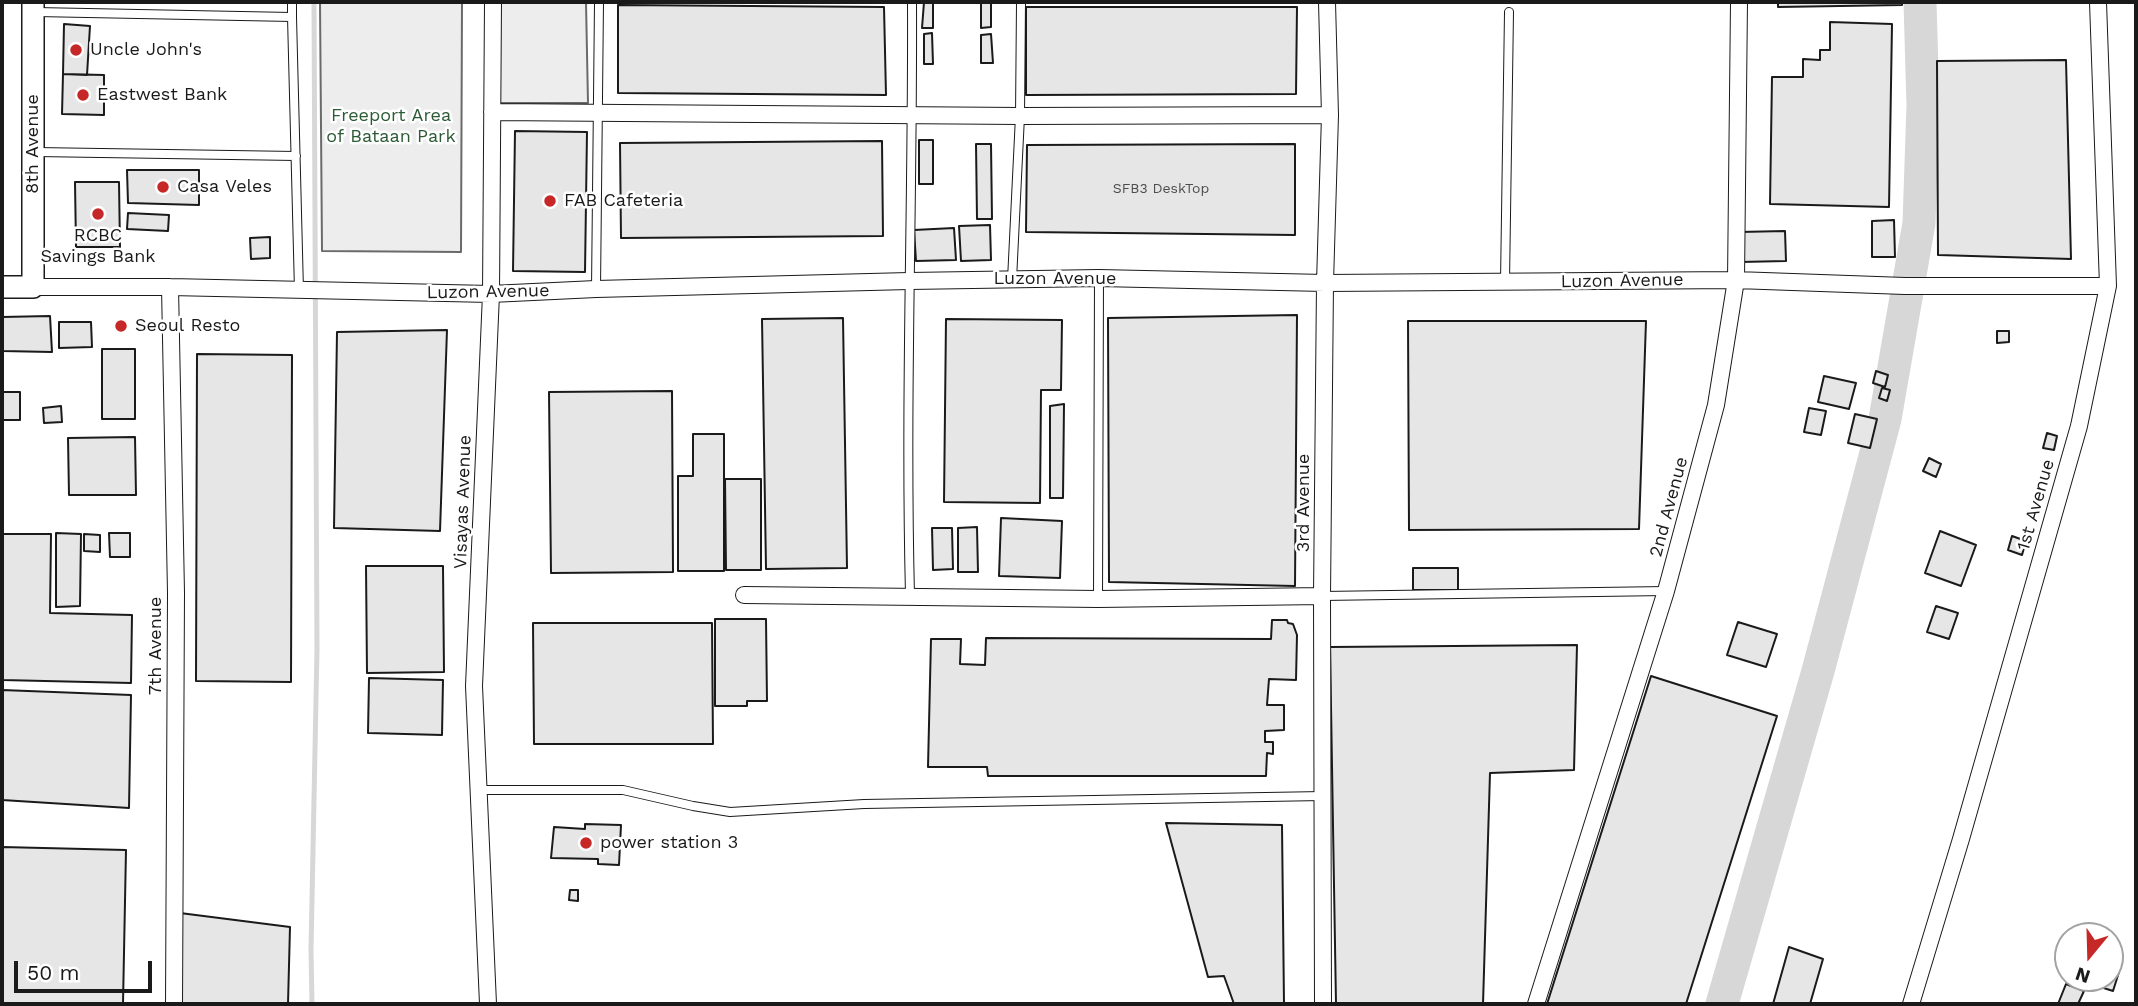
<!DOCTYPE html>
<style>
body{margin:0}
#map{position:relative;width:2138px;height:1006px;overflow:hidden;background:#fff;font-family:"Work Sans",sans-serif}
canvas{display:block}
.frame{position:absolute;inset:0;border:4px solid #1a1a1a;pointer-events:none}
.north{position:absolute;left:2054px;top:922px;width:70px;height:70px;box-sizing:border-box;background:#fff;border:2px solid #a3a3a3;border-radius:50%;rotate:199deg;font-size:19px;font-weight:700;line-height:28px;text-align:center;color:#1a1a1a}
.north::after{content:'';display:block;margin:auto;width:24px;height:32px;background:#c62828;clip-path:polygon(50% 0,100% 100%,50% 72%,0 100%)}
.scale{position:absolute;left:14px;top:961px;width:138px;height:32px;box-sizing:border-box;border:4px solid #1a1a1a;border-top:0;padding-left:9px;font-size:21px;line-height:24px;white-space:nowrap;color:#1a1a1a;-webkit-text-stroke:5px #fff;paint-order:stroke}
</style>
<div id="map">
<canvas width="2138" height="1006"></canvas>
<div class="frame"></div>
<div class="north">N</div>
<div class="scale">50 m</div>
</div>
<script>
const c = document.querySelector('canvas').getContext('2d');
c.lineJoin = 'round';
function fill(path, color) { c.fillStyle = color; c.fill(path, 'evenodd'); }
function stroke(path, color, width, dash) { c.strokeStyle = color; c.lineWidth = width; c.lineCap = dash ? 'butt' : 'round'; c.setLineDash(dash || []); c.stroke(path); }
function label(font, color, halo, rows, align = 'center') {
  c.font = font + ' "Work Sans",sans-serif'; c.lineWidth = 5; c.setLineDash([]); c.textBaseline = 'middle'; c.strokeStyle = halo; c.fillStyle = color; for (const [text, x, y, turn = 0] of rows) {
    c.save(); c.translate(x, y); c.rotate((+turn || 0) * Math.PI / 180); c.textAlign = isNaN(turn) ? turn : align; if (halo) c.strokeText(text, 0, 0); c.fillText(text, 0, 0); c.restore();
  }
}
const built = new Path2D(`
 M320,2H462L461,252L322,251Z
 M498,2H586L588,103H499Z`);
const stream = new Path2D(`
 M312,1004L311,950L317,649L314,2`);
const river = new Path2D(`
 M1722,1004L1818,671L1885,419L1919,223L1923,105L1920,2`);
const building = new Path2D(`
 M924,2H933V28H922Z
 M1778,2H1902V5L1778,7Z
 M981,3H991V27L981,28Z
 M618,5L884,7L886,95L618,93Z
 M1026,7H1297L1296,94L1026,95Z
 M1830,22L1892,24L1889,207L1770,204L1772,77H1803V59L1820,60V50H1830Z
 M64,24L90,26L87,75L63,74Z
 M932,33L933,64H924V34Z
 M991,34L993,63H981V35Z
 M2066,60L2071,259L1938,255L1937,61Z
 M63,74L104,75V115L62,114Z
 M515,131L587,132L585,272L513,271Z
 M919,140H933V184H919Z
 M882,141L883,236L621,238L620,143Z
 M976,144H991L992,219H977Z
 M1295,144V235L1026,232L1027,145Z
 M127,170H199V205L128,203Z
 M75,182H119L120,247H76Z
 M128,213L169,215L168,231L127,229Z
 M1894,220L1895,257H1872V221Z
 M990,225L991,260L961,261L959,226Z
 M954,228L956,260L916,261L914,230Z
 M1785,231L1786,261L1740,262L1739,232Z
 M270,237V258L251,259L250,238Z
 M1297,315L1295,586L1109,582L1108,318Z
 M50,316L52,352L2,351V317Z
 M843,318L847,568L766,569L762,319Z
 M946,319L1062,320L1061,390H1041L1040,503L944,502Z
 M1408,321H1646L1639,529L1409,530Z
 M59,322H91L92,347L59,348Z
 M447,330L440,531L334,528L337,332Z
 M1997,331H2009V342L1997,343Z
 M102,349H135V419H102Z
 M197,354L292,355L291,682L196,681Z
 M1876,371L1888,375L1885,387L1873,383Z
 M1824,376L1856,383L1849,409L1818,402Z
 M1882,388L1890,390L1887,401L1879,398Z
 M672,391L673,572L551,573L549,392Z
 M2,392H20V420H2Z
 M1064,404L1063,498H1050V406Z
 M61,406L62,422L44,423L43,408Z
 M1809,408L1826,411L1821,435L1804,432Z
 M1855,414L1877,419L1870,448L1848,443Z
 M2047,433L2057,436L2054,450L2043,448Z
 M693,434H724V571H678V476H693Z
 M135,437L136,495H69L68,438Z
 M1929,458L1941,464L1936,477L1923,471Z
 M725,479H761V570H726Z
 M1001,518L1062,521L1060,578L999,576Z
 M977,527L978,572H958V528Z
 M932,528H952L953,569L933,570Z
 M1940,531L1976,545L1961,586L1925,573Z
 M56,533L81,534L80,606L56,607Z
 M109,533H130V557H110Z
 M2,534H51L50,613L132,615L131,683L2,680Z
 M84,534L100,535V552L84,551Z
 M2012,536L2026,541L2022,555L2008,550Z
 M366,566H443L444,672L367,673Z
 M1413,568H1458V590H1413Z
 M1936,606L1958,613L1949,639L1927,632Z
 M715,619H766L767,701H747V706H715Z
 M1272,620H1287L1288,623L1293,624L1297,635L1296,680L1269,679L1267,705H1284V730L1265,731V742H1273V754L1267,753L1266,776H988L987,767H928L931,639H961L960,664L985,665L986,638L1271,639Z
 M1738,622L1777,634L1766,667L1727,655Z
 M533,623H712L713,744H534Z
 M1577,645L1574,770L1490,773L1483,1004H1336L1330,647Z
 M1651,676L1777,716L1686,1004H1547Z
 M369,678L443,680L442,735L368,733Z
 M2,690L131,695L129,808L2,800Z
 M1166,823L1282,825L1284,1004H1234L1224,976L1208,977Z
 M585,824L621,825L619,865L598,864V859L551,858L554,827L585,829Z
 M2,847L126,850L123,1004H2Z
 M570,890H578V901L569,900Z
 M180,913L290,927L288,1004H181Z
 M1789,947L1823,959L1810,1004H1773Z
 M2110,969L2119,972L2113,991L2088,983L2089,978H2110Z
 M2066,984L2084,991L2078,1004H2058Z`);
const service = new Path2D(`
 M292,2V17
 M36,12L292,17L299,291
 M36,152L296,156
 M1012,280L1020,116L1021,2
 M1505,282L1509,12
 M596,289L599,2
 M910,595C905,397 913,200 912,2
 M1322,596L1666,591
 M1098,599L1099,278
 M479,790H623L693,806L730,812L864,804L1323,796`);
const minor = new Path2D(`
 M492,112L1020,116L1330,115
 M33,287H170L491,294L596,289L909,281L1099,278L1325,283L1736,280L1905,286H2108
 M170,287L176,593L174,1004
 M744,595L1098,599L1322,596
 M488,1004L474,686L491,294L493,2
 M1323,1004L1322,596L1325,283L1330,115L1327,2
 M1536,1004L1666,591L1716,405L1736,280L1739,2
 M1911,1004L1961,839L2079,426L2108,286L2098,2`);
const tertiary = new Path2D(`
 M2,287H33V2`);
const markers = [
 [76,50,7,"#c62828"],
 [83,95,7,"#c62828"],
 [163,187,7,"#c62828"],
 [550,201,7,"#c62828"],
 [98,214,7,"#c62828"],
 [121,326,7,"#c62828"],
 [586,843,7,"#c62828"]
];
const numberNames = [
 ["SFB3 DeskTop",1161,189]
];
const poiNames = [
 ["Uncle John's",90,50],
 ["Eastwest Bank",97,95],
 ["Casa Veles",177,187],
 ["FAB Cafeteria",564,201],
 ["RCBC",98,236,"center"],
 ["Savings Bank",98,257,"center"],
 ["Seoul Resto",135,326],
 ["power station 3",600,843]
];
const parkNames = [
 ["Freeport Area",391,116],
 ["of Bataan Park",391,137]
];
const streetNames = [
 ["8th Avenue",33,144,-90],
 ["Luzon Avenue",1055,279],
 ["Luzon Avenue",1622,281,-1],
 ["Luzon Avenue",488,292,-1],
 ["Visayas Avenue",463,502,-88],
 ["3rd Avenue",1304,503,-90],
 ["1st Avenue",2036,505,-74],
 ["2nd Avenue",1669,507,-75],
 ["7th Avenue",156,646,-90]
];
fill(built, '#ededed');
stroke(built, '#6a6a6a', 2);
stroke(stream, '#d7d7d7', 5);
stroke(river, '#d7d7d7', 33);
fill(building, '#e6e6e6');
stroke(building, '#1a1a1a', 2);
stroke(service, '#1a1a1a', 10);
stroke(minor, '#1a1a1a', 18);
stroke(tertiary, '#1a1a1a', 24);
stroke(service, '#fff', 8);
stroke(minor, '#fff', 16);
stroke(tertiary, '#fff', 21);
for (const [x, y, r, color] of markers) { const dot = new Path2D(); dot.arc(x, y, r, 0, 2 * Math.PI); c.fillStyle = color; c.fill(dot); stroke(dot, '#fff', 2.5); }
label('14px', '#4d4d4d', null, numberNames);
label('18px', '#1a1a1a', '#fff', poiNames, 'left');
label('18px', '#2b5a34', '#fff', parkNames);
label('18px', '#1a1a1a', '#fff', streetNames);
</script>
